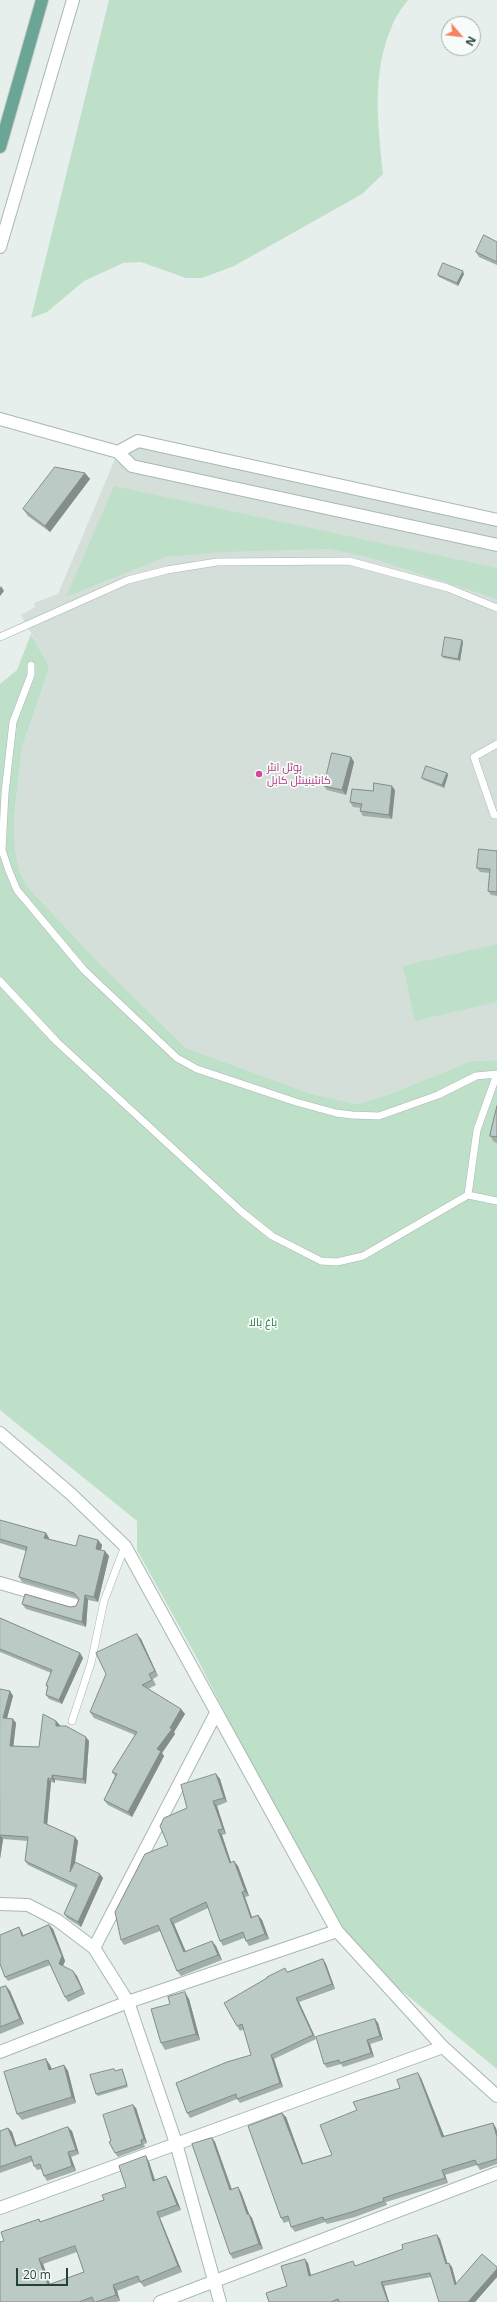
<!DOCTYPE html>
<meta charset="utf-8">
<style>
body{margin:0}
#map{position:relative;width:497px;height:2302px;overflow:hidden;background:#e6efeb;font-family:"Open Sans",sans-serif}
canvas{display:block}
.north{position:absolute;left:441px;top:16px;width:40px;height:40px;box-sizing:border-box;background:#f7fbf9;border:1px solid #a3b1ad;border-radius:50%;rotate:118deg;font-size:11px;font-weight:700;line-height:16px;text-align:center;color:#24423a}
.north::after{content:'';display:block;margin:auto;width:14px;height:18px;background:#f4845f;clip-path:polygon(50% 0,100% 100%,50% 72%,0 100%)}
.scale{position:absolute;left:16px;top:2268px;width:52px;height:18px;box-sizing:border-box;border:2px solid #24423a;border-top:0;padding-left:5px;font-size:12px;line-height:14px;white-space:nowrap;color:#24423a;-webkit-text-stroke:3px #f7fbf9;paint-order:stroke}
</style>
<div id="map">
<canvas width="497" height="2302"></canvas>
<div class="north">N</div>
<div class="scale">20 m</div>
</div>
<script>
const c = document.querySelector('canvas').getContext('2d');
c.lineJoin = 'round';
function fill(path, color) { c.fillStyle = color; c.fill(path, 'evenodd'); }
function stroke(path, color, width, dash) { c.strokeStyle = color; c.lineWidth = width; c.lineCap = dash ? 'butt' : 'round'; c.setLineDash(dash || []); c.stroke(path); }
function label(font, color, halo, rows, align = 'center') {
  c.font = font + ' "Open Sans",Cairo,sans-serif'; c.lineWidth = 3.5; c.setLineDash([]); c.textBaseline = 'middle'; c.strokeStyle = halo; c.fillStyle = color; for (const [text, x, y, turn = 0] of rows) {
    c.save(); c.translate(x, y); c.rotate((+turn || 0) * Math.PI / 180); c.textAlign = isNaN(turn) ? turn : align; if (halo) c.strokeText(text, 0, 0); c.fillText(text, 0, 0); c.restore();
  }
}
const built = new Path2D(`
 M138,441L497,520V1060L471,1061L387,1095L356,1104L312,1094L186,1048L99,963L27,886L19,870L15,849L14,819L22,747L48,672V664L21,615L35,607L34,603L58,594L118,452Z`);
const green = new Path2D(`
 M109,0H408C402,8 395,17 392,26C371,74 378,124 383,174L362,194L234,266L202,278H186L141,262L123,263L84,281L47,312L31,318Z
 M114,486L497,568V599L368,557L329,549L224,552L165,557L66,597Z
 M31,634L48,664V672L22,747L14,819L15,849L19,870L27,886L99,963L186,1048L312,1094L356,1104L387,1095L471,1061L497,1060V2069L392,1983L349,1936L300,1862L198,1660L137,1550V1521L0,1410V684L17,670Z
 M497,944V1002L415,1021L403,966Z`);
const service = new Path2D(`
 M0,637L128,580L167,570L217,562L349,561L448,588L497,608
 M31,665V675L13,722L5,793L2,850L9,871L17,890L84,970L177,1058L197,1069L296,1102L336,1113L352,1115L379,1116L438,1095L476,1076L497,1074
 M497,744L474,757L494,815H497
 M0,981L57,1042L242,1212L272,1236L321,1261L337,1262L363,1256L468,1195
 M497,1074L477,1130L468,1195L497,1201
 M72,1721L91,1663L104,1601L125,1546`);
const minor = new Path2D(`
 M0,419L118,452L132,466L497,545
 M118,452L138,441L497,520
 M0,1433L71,1494L125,1546L337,1931L443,2047L497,2096
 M0,1583L75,1605
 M0,1904L28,1905L57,1920L94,1948L128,2002L176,2143L220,2302
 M94,1948L216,1713
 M0,2052L128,2002L337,1931
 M0,2208L443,2047
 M160,2302L497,2173`);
const tertiary = new Path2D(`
 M0,247L73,0`);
const primary = new Path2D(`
 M0,147L42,0`);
const wall = new Path2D(`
 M497,242V265L479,257L476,252Z
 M464,274L458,286L439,277L438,275Z
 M85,473L90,479L50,532L28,516L23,509Z
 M463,642L460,661L443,658L442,656Z
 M351,757L354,762L346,795L327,790L324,786Z
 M447,773L448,775L444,788L424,780L422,778Z
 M395,790L392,819L363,816L360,811L361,808L353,807L350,802L373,791Z
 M497,851V896L491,895L488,891L490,873L480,872L477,868Z
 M497,1106V1143L494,1142L490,1136Z
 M0,1520L46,1533L49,1538V1539L76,1546L98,1540L102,1545L101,1550L109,1556L98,1602L88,1600L86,1627L26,1609L22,1604L70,1607L76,1606L79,1599L77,1598L22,1582L19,1577L26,1551L0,1543Z
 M0,1618L80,1653L83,1658L62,1704L49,1699L46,1695L47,1688L46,1685L51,1673L0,1652Z
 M141,1639L158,1676L153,1679L156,1685L148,1689L181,1709L185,1714L174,1732L175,1734L162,1753L164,1756L132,1817L108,1805L104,1800L115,1776L112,1772L135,1735L94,1718L90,1712Z
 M0,1689L10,1691L13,1696L7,1718L13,1719L16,1723L13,1746L39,1747L56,1721L59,1726L89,1741L86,1784L55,1780V1783L51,1782L47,1824L75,1837L78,1841L75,1862L103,1878L81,1927L67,1918L64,1914L76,1888L28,1865L25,1861L28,1841L3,1839L0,1859Z
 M216,1774L220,1779L227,1802L217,1806L226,1834L222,1835L231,1863L238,1866L249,1896L245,1897L252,1917L258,1915L262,1920L269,1939L249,1946L246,1941L244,1938L223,1946L220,1941L208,1908L174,1924L186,1952L216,1946L222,1960L181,1976L177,1971L160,1931L124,1945L121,1940L168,1845L187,1808Z
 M49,1925L53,1929L65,1961L63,1966L77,1976L85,1994L68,2002L65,1997L50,1965L8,1981L5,1977L22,1932L23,1935Z
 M323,1959L326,1964L335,1989L299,2002L316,2039L274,2059L283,2087L240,2103L237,2099L190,2118L187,2113L251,2055L244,2029L240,2031L237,2026L287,1972Z
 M6,1986L10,1991L24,2024L0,2034V1988Z
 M189,1999L200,2040L165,2050L161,2043Z
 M375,2019L378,2023L383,2040L370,2044L374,2057L343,2067L341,2064L327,2068L324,2064Z
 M46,2059L50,2065L52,2069L64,2065L68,2071L76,2103L22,2120L17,2114Z
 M122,2069L123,2071L128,2087L98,2096L96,2094Z
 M421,2078L444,2136L493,2123L496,2128L497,2132V2164L480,2170L477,2165L445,2175L448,2183L386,2202L387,2205L355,2217L327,2224L325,2222L295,2232L291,2227L289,2221L284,2223L281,2218L286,2117L303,2164L332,2155L357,2110Z
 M133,2105L136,2108L147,2143L144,2144L145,2147L118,2157L115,2153L111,2141Z
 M8,2128L12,2132L16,2145L72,2131L79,2154L71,2157L76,2171L47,2181L44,2176L41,2169L37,2170L34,2166L33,2161L0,2173V2131Z
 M212,2138L215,2142L232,2189L241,2192L249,2214L252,2218L263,2249L233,2259L230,2254Z
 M149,2162L155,2180L166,2176L169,2181L181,2210L160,2218L182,2272L144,2287L140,2282L117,2291L120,2301L116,2302H0L4,2241L39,2219L41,2222L104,2200L126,2187ZM77,2252L84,2272L50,2284L43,2264Z
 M437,2235L440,2239L447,2263L452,2267L456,2284L497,2267V2277L475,2302L431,2277L384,2286L389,2302H269L287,2286L308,2263L311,2275L356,2265V2266L403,2249Z`);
const shadedWall = new Path2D(`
 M463,271L464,274L458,286L457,283Z
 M85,473L90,479L50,532L45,526Z
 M1,586L4,591L0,596V588Z
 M462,640L463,642L460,661L458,659Z
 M351,757L354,762L346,795L342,790Z
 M447,773L448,775L444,788L442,785Z
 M392,786L395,790L392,819L389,815Z
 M46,1533L49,1538L48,1543L44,1538Z
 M98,1540L102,1545L100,1554L96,1549Z
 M105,1551L109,1556L98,1602L94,1597Z
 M85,1595L88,1600L86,1627L82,1622Z
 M137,1634L141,1639L158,1676L155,1671Z
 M80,1653L83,1658L62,1704L59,1700Z
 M10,1691L13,1696L6,1722L3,1718Z
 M181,1709L185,1714L174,1732L175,1734L162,1753L164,1756L132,1817L128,1812L157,1749Z
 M13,1719L16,1723L13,1750L10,1746Z
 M56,1721L60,1725L59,1730L56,1726Z
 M86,1737L89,1741L86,1784L83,1779Z
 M216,1774L220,1779L227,1802L224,1798Z
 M52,1775L55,1780V1783L52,1779Z
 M48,1778L51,1782L47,1827L44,1823Z
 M213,1801L217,1806L226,1834L223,1829Z
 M218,1830L222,1835L233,1868L230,1863Z
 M0,1835L3,1839L0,1859Z
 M75,1837L78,1841L73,1876L70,1872Z
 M234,1861L238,1866L249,1896L245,1891Z
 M100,1874L103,1878L81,1927L78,1922Z
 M242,1892L245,1897L254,1923L251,1918Z
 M258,1915L262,1920L269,1939L265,1934Z
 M170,1919L174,1924L188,1957L184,1952Z
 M49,1925L53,1929L65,1961L62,1968L59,1964Z
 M19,1927L22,1932L25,1940L22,1936Z
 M212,1941L216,1946L222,1960L218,1955Z
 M323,1959L326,1964L335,1989L332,1984Z
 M73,1971L77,1976L85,1994L82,1989Z
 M6,1986L10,1991L24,2024L20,2019Z
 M185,1992L189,1999L200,2040L196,2034Z
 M296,1998L299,2002L316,2039L313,2035Z
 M375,2019L378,2023L383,2040L380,2036Z
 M367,2040L370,2044L374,2057L371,2053Z
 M271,2055L274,2059L283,2087L280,2083Z
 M46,2059L50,2065L54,2076L49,2070Z
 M64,2065L68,2071L76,2103L72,2097Z
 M418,2073L421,2078L446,2141L442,2137Z
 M133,2105L136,2108L147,2143L144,2139Z
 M282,2113L286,2117L305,2169L302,2164Z
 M493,2123L496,2128L497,2132V2137Z
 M68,2127L72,2131L79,2154L76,2150Z
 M8,2128L12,2132L18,2150L15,2146Z
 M212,2138L215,2142L233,2194L230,2190Z
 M68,2152L71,2157L76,2171L72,2166Z
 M146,2156L149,2162L157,2186L153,2181Z
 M442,2170L445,2175L448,2183L445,2178Z
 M166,2176L169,2181L181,2210L177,2205Z
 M238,2187L241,2192L251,2219L247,2214Z
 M157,2212L160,2218L182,2272L178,2266Z
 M249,2214L252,2218L263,2249L259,2244Z
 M437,2235L440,2239L449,2268L446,2264Z
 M39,2259L43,2264L52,2290L48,2285Z
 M305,2259L308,2263L312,2280L309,2276Z
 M449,2263L452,2267L458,2289L455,2285Z
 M497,2269V2277L475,2302H468Z
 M381,2282L384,2286L389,2302H388Z
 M113,2285L117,2291L120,2301L116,2295Z`);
const building = new Path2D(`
 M484,235L497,242V262L476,252Z
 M443,263L463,271L457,283L438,275Z
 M55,467L85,473L45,526L23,509Z
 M445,637L462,640L458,659L442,656Z
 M332,753L351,757L342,790L324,786Z
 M426,766L447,773L442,785L422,778Z
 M374,783L392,786L389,815L360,811L362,804L350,802L352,789L373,791Z
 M479,849L497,851V892L488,891L490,869L477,868Z
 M497,1106V1137L490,1136Z
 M0,1520L46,1533L44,1538L76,1546L79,1535L98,1540L96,1549L105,1551L94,1597L85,1595L82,1622L22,1604L25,1594L70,1607L76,1606L79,1599L74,1593L19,1577L27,1547L0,1539Z
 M0,1618L80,1653L59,1700L46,1695L48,1686L46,1685L52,1670L0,1649Z
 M137,1634L155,1671L149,1674L152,1680L142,1685L181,1709L170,1728L172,1729L157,1749L161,1751L128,1812L104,1800L117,1774L112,1772L137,1732L90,1712L106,1674L96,1653Z
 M0,1689L10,1691L3,1718L13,1719L10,1746L39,1747L43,1714L56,1721V1726H66L86,1737L83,1779L52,1775V1779L48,1778L44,1823L75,1837L70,1872L75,1862L100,1874L78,1922L64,1914L77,1885L25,1861L28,1837L0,1835Z
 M216,1774L224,1798L213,1801L223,1829L218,1830L230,1863L234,1861L245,1891L242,1892L251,1918L258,1915L265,1934L246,1941L243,1932L220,1941L206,1902L170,1919L184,1952L212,1941L218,1955L177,1971L158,1925L121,1940L115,1912L145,1854L168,1845L160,1826L164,1818L187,1808L181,1785Z
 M49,1925L62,1956L59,1964L73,1971L82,1989L65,1997L48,1960L5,1977L0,1964V1935L19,1927L22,1936Z
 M323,1959L332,1984L296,1998L313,2035L271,2055L280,2083L237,2099L236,2094L187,2113L176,2083L227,2062L251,2055L242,2024L237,2026L224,2003L267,1978V1977L285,1968L287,1972Z
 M6,1986L20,2019L0,2027V1988Z
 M185,1992L196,2034L161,2043L151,2009L170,2004L168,1997Z
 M375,2019L380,2036L367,2040L371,2053L340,2063L339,2060L324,2064L316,2037Z
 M46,2059L49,2070L64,2065L72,2097L17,2114L4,2072Z
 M114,2069L115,2071L122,2069L127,2085L96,2094L90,2075Z
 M418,2073L442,2137L493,2123L497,2137V2159L477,2165L475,2160L442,2170L445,2178L383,2198L384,2201L352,2212L324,2220L323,2217L291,2227L288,2216L281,2218L248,2126L282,2113L302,2164L332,2155L320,2125L357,2110L353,2102L400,2088L397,2080Z
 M133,2105L144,2139L141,2140L142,2144L115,2153L109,2142L111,2141L103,2115Z
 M68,2127L76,2150L68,2152L72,2166L44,2176L40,2164L34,2166L31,2156L0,2167V2131L8,2128L15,2146Z
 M212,2138L230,2190L238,2187L247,2214H249L259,2244L230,2254L192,2144Z
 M146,2156L153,2181L166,2176L177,2205L157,2212L178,2266L140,2282L138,2276L113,2285L116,2295L96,2302H94L92,2297L79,2302H0V2242L4,2241L1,2232L39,2219L40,2222L104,2200L102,2195L126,2187L119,2166ZM75,2246L84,2272L48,2285L39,2259Z
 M437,2235L446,2264L449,2263L455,2285L482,2254L497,2267V2269L468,2302H439L430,2273L381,2282L388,2302H339L338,2299L331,2302H269L266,2293L287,2286L281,2266L305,2259L309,2276L353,2261L355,2266L403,2249L402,2245Z`);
const markers = [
 [259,774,4,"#d1479c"]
];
const hotelNames = [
 ["ہوٹل انٹر",267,768],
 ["کانٹینینٹل کابل",267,781]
];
const parkNames = [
 ["باغ بالا",263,1323]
];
fill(built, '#d4dfda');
fill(green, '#bfe0c8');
stroke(service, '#a8b8b2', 8);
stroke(minor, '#a8b8b2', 14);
stroke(tertiary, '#a8b8b2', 14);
stroke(primary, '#c2cac8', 14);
stroke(service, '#fff', 7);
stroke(minor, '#fff', 12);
stroke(tertiary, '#fff', 12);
stroke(primary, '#6aa596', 12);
fill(wall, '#a1aea9');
fill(shadedWall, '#838d89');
fill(building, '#bbcac4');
stroke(building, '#838d89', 1);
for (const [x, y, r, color] of markers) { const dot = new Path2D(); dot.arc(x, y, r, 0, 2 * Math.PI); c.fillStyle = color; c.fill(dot); stroke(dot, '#f7fbf9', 1.5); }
label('11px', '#b23c85', '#f7fbf9', hotelNames, 'left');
label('11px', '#2d7a4b', '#f7fbf9', parkNames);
</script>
